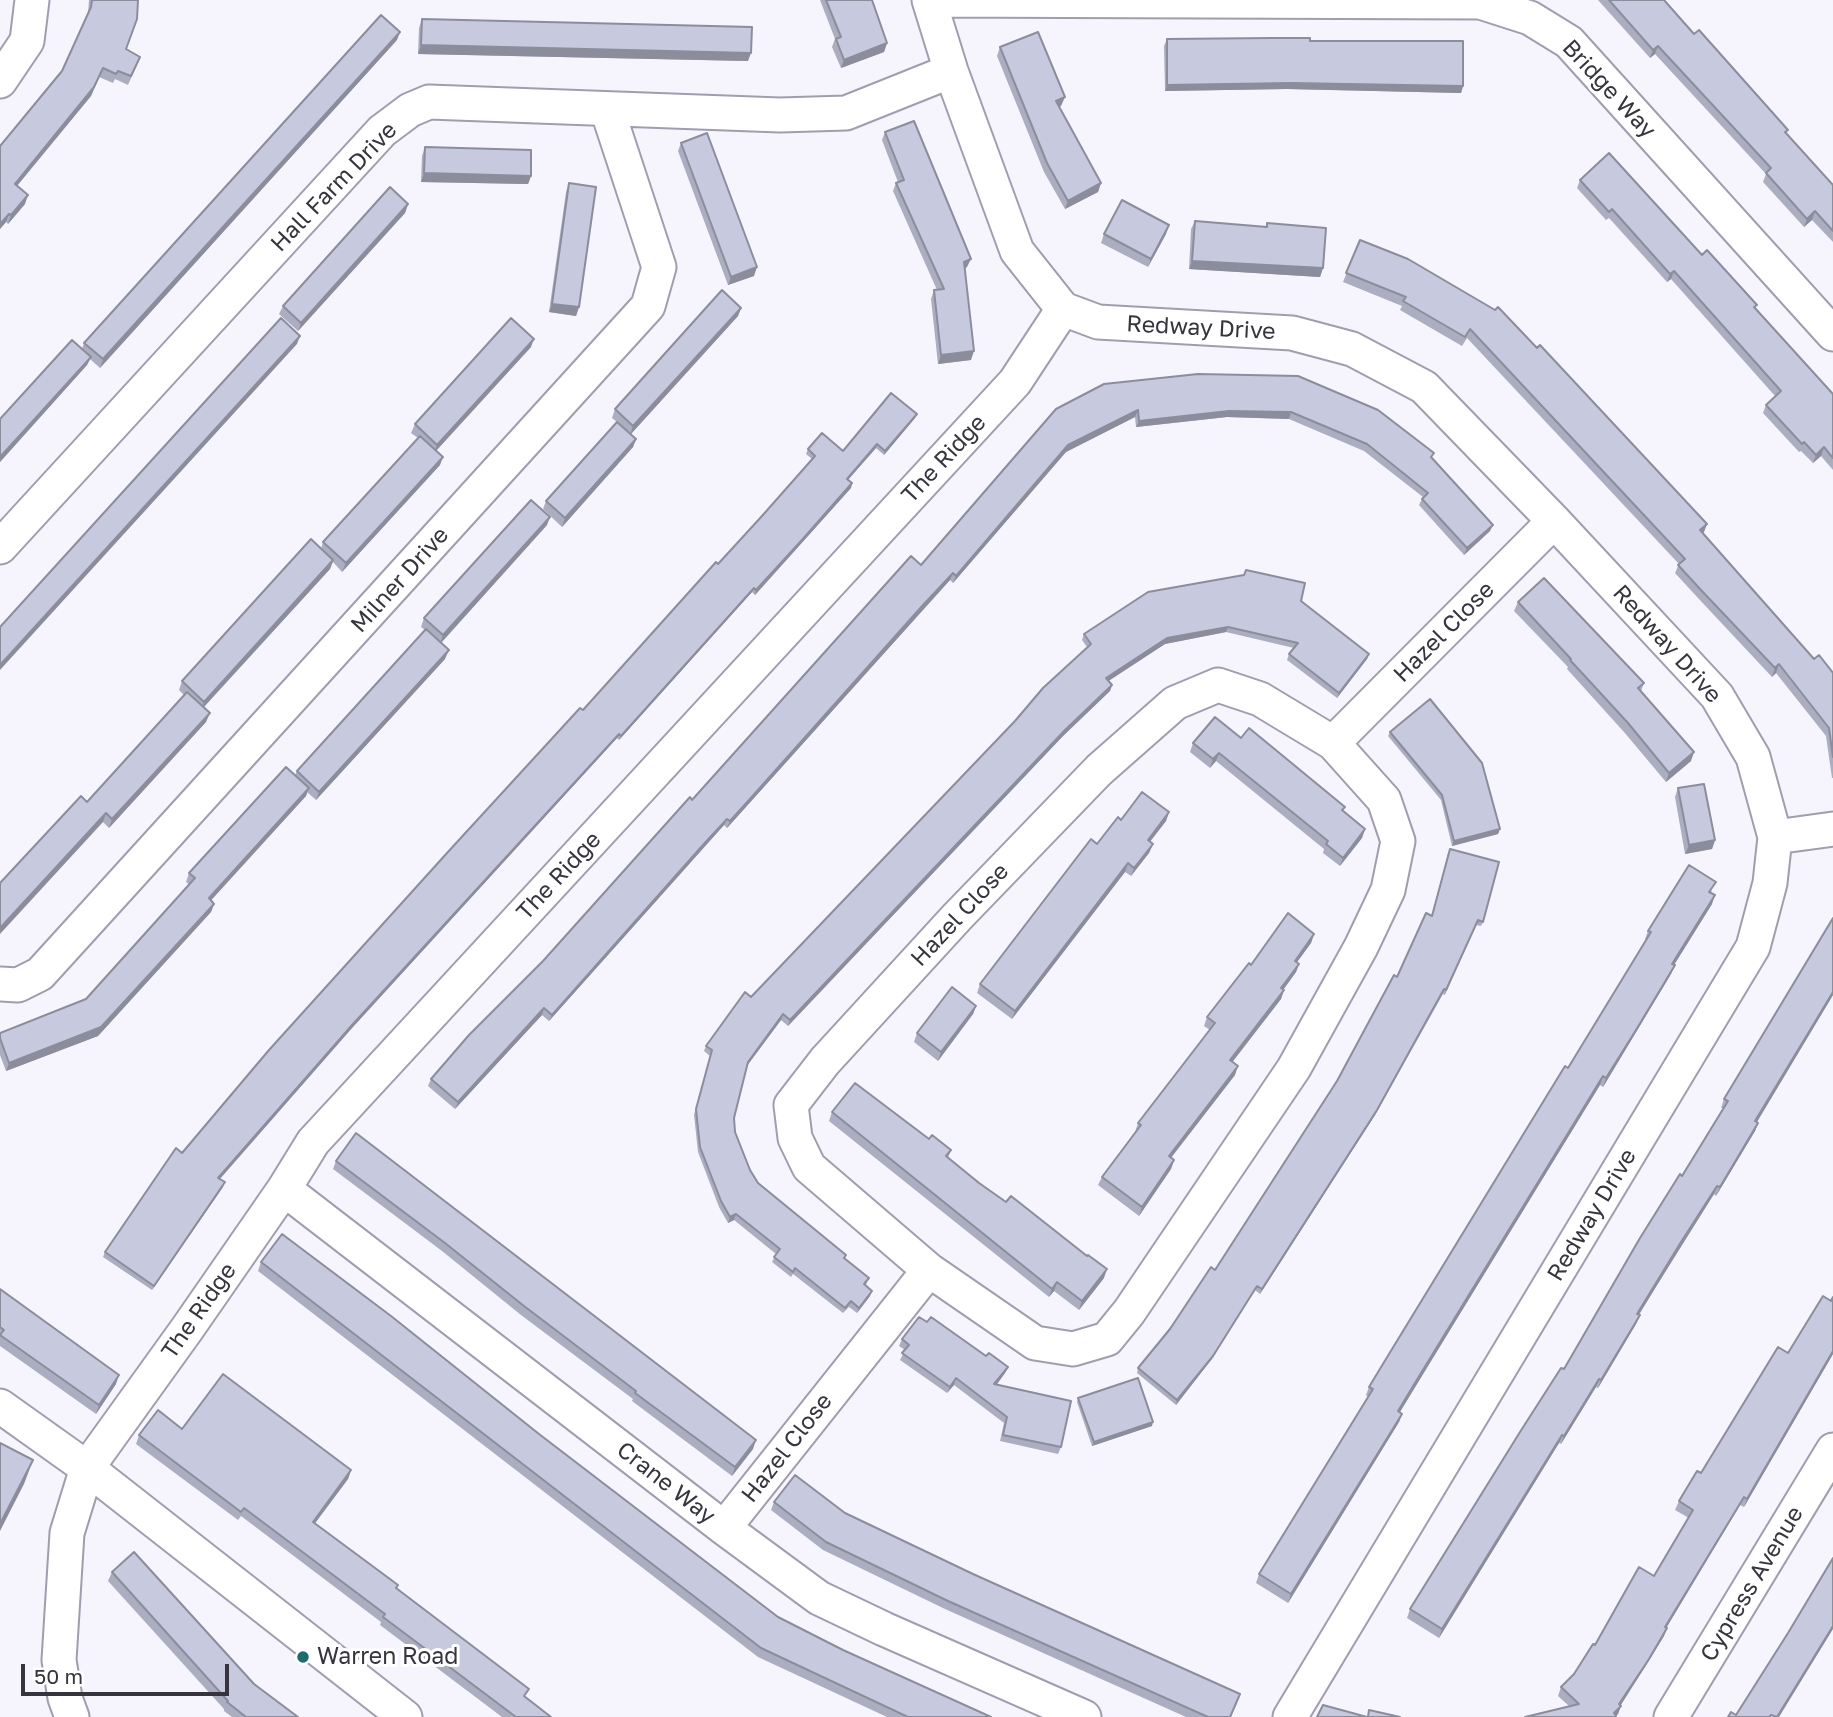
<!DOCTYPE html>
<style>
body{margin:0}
#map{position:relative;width:1833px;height:1717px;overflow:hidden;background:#f6f4fd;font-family:"Golos Text",sans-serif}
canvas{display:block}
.scale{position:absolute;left:21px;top:1664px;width:208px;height:32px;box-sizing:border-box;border:4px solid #36343c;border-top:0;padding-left:9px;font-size:21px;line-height:24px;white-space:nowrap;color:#36343c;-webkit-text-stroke:5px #fff;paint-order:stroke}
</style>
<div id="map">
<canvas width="1833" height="1717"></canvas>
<div class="scale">50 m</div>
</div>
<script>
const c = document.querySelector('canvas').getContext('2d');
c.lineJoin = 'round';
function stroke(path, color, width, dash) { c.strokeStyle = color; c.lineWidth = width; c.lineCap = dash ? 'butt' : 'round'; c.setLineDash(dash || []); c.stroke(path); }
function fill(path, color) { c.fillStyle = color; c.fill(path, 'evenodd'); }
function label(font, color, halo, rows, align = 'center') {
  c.font = font + ' "Golos Text",sans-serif'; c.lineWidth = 6; c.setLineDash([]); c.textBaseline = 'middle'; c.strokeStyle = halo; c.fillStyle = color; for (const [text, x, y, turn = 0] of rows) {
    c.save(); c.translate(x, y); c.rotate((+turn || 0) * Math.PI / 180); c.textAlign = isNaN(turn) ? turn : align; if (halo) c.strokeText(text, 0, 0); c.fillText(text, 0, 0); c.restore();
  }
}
const minor = new Path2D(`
 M929,0L951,71L1017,251L1063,309L1098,322L1292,333L1352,349L1424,387L1554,521L1717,696L1753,757L1775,837L1770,883L1753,947L1290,1717
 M929,0L1480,2L1530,18L1569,42L1833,334
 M0,81L27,41L32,0
 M0,547L382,131L410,110L429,102L780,115L846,113L951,71
 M1218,685L1260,699L1333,743L1384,800L1398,841L1388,890L1361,947L1294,1068L1129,1312L1107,1339L1073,1349L1035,1343L929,1270L809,1167L795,1138L791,1105L825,1061L957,917L1099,770L1175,703Z
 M1333,743L1554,521
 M1775,837L1833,829
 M0,984L18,985L40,974L648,306L659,267L607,109
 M284,1189L724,1528L819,1598L884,1629L1084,1717
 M0,1406L87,1468L405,1717
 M724,1528L929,1270
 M72,1717L65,1698L59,1660L67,1533L87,1468L187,1329L284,1189L313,1142L1015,382L1063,309
 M1671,1717L1833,1450`);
const wall = new Path2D(`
 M89,0H138L126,49L137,65L128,85L115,79L113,83L99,77L91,96L17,186L25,204L8,224L6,222L0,229V146L62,71L88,14Z
 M820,0H872L887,43L884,52L841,68L832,47L835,39Z
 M1598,0H1664L1833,185V242L1812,220L1804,227L1763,182L1766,174L1655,54L1650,58Z
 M422,19L748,61L418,54L419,28Z
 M1167,39L1310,41L1463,86L1461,93L1287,89L1165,91L1164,46Z
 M397,40L100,368L90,359L87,365L0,462V419L82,349L84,343Z
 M1000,47L1061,106L1059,107L1101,183L1098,192L1065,209L1044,172L997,56Z
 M885,132L967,267L965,269L971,360L938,364L931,299L934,290H937L893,191L896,183L898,182L882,140Z
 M681,143L754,276L728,285L678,151Z
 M425,147L531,176L528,184L421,182L422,156Z
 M1580,180L1702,255L1757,305L1755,308L1833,394V470L1821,456L1813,463L1801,451L1799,452L1763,413L1766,405L1775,396L1671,279L1667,282L1609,218L1606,220L1577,188Z
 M569,183L579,307L576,316L549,312L566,192Z
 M408,204L405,213L298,331L279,314L283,306Z
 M1195,221L1266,227L1267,223L1323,268L1320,277L1189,269L1191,229Z
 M1104,234H1166L1148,267L1101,243Z
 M1360,240L1408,259L1704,532L1703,533L1814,659L1833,673V778H1832L1826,736L1776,673L1772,677L1698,598L1675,573L1679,564L1467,338L1462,346L1400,310L1402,306L1343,282Z
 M741,308L738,316L631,434L636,439L633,447L562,527L543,509L546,501L617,422L612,418L615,409Z
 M531,347L436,451L440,465L342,572L333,562L330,569L204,707L206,722L109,828L103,822L87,802L184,695L179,690L182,681L321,549L323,542L418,438L411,433L415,424Z
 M1198,374L1432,459L1490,531L1464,555L1419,505L1423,497L1364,451L1289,419L1227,417L1136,427L1135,417L1066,452L953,583L950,580L921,612L746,807L727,828L724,825L549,1021L542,1015L455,1109L428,1086L431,1079L543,961L692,800L921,565L1056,409Z
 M915,418L884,455L876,448L848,480L852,483L851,488L755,595L752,592L619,740L617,738L352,1028L220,1179L223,1187L152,1290L103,1257L105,1252L182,1153L583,710L762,516L812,459L806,454L808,449L843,451Z
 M547,525L441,643L445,659L316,800L307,792L306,796L211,900L214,904L211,912L98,1036L6,1071L0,1055V1033L86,999L190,885L186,882L189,873L295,775L297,771L425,630L421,627L424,618Z
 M1246,570L1301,601L1369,654L1367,659L1337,698L1287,660L1289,654L1294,648L1226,632L1165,644L1108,681L1112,685L1110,691L1063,736L788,1026L781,1020L747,1066L734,1118L735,1132L750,1170L758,1183L846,1255L845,1259L867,1283L866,1285L870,1296L857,1313L849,1307L843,1313L793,1274L791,1277L772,1262L776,1254L734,1220L728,1223L719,1207L698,1152L694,1115L710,1056L704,1051L706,1046L1087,647L1082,640L1084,634L1243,576Z
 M1518,602L1644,683L1641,691L1691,761L1666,782L1624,732L1567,669L1568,667L1514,611Z
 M1390,732L1500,829L1498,834L1452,846L1441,800L1388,736Z
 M1241,738L1343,811L1365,829L1362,838L1340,866L1323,853L1324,849L1216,761L1210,768L1190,752L1193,743Z
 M1678,788L1715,840L1712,849L1685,854L1675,797Z
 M1169,812L1166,821L1150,842L1153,844L1149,853L1131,876L1125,872L1012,1019L977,993L980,984L1097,844L1121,820Z
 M1448,853L1483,922L1481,926L1476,925L1445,995L1443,994L1375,1115L1260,1294L1255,1290L1211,1360L1176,1405L1137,1373L1138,1368L1215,1270L1337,1081L1432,916Z
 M1712,890L1711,893L1712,904L1674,965L1671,974L1603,1087L1600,1085L1418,1382L1400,1412L1402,1414L1399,1422L1288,1603L1256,1583L1259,1574L1368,1397L1366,1395L1369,1387L1568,1068L1646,940L1645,939L1648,931Z
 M1833,918V995L1757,1122L1758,1123L1755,1131L1716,1196L1714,1194L1678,1250L1639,1315H1640L1636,1324L1598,1388L1596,1387L1561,1444L1559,1443L1439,1638L1407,1618L1410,1609L1564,1369L1682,1176L1723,1108H1721L1724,1099Z
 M1314,934L1311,943L1297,962L1299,964L1296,972L1283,990H1284L1281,999L1232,1062L1235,1075L1171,1158L1174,1160L1171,1169L1139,1216L1098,1185L1102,1177L1135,1132L1138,1123L1210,1030L1204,1026L1207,1017L1251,965Z
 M976,1006L973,1014L938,1061L914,1042L917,1033Z
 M832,1112L929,1139L951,1150L948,1158L1104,1278L1079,1310L1054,1291L1049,1297L829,1121Z
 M336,1161L753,1449L732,1476L632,1401L633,1399L521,1315L442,1251L333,1169Z
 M261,1262L539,1434L778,1617L843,1650L991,1717H887L758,1657L258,1271Z
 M0,1289L116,1384L96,1414L0,1346Z
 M1833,1297V1354L1744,1507L1740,1505L1666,1628L1664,1636L1621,1705L1618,1714L1615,1717L1569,1706L1558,1696L1561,1687L1574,1674L1595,1645L1654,1576L1689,1518L1675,1510L1679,1501L1701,1473L1788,1353Z
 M927,1322L986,1356L1008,1367L1005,1373L997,1384L1061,1447L1058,1454L1000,1441L1004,1423L954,1385L947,1393L900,1360L905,1350L899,1346L902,1339Z
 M1078,1398L1152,1426L1092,1446L1077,1402Z
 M182,1429L351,1470L348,1479L315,1523L398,1585L397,1589L526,1698L551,1717H502L380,1625L381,1622L241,1516L238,1520L136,1444L139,1435Z
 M774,1502L845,1513L1237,1703L1231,1717H1186L945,1609L823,1550L771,1510Z
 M112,1572L254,1684L298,1717H232L224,1711V1709L108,1581Z`);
const shadedWall = new Path2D(`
 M400,32L397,40L100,368L103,359Z
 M887,43L884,52L841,68L844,60Z
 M421,45L751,53L748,61L418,54Z
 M1658,46L1655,54L1650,58L1653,50Z
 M103,68L91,96L11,193L15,184Z
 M1290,83L1463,86L1461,93L1287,89L1165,91L1167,85Z
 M1065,97L1061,106L1053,109L1056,101Z
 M424,173L531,176L528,184L421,182Z
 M1101,183L1098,192L1065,209L1068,201Z
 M28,195L25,204L8,224L11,215Z
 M408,204L405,213L298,331L301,323Z
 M1815,211L1812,220L1804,227L1807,219Z
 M9,214L6,222L0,229V224Z
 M1169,225L1166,234L1148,267L1151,259Z
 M971,259L967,267L961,270L964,262Z
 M1192,261L1323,268L1320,277L1189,269Z
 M757,267L754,276L728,285L731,277Z
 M1674,271L1671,279L1667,282L1670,274Z
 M552,304L579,307L576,316L549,312Z
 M741,308L738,316L630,435L633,426Z
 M300,336L297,344L0,670V665Z
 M534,339L531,347L434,453L437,445Z
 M974,351L971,360L938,364L941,355Z
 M91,357L87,365L0,462V457Z
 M1138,410L1135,417L1066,452L953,583L956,576L1068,445Z
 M1229,411L1291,412L1289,419L1227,417L1136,427L1139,421Z
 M917,414L915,418L884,455L885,451Z
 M636,439L633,447L562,527L565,518Z
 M877,444L876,448L845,483L847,479Z
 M1824,447L1821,456L1813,463L1816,455Z
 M443,457L440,465L342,572L346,563Z
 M852,483L851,488L755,595L756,590Z
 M550,517L547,525L440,644L443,635Z
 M1707,524L1704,532L1697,539L1700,530Z
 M1493,525L1490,531L1464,555L1467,548Z
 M333,560L330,569L201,710L204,702Z
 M953,573L950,580L727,828L730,821Z
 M754,588L752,592L619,740L621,736Z
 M1228,627L1226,632L1165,644L1104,684L1106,678L1167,638Z
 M449,650L445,659L316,800L319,792Z
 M1369,654L1367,659L1337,698L1339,693Z
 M1779,664L1776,673L1772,677L1775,668Z
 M1112,685L1110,691L1063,736L788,1026L790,1020L1065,730Z
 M210,713L206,722L109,828L112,819Z
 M619,734L617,738L352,1028L217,1182L218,1178L353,1024Z
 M1694,752L1691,761L1666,782L1669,773Z
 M1219,753L1216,761L1210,768L1213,759Z
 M309,788L306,796L205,907L209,898Z
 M1169,812L1166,821L1144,849L1148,840Z
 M106,813L103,822L0,934V928Z
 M727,819L724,825L549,1021L552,1015Z
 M1365,829L1362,838L1340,866L1343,858Z
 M1500,829L1498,834L1452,846L1454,841Z
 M1715,840L1712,849L1685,854L1689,845Z
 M1153,844L1149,853L1131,876L1134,868Z
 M1128,863L1125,872L1012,1019L1015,1011Z
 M1715,895L1712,904L1669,973L1672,964Z
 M214,904L211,912L98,1036L6,1071L9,1063Z
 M1314,934L1311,943L1292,969L1295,961Z
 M1299,964L1296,972L1278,997L1281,988Z
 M1675,965L1671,974L1603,1087L1606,1078Z
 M1444,989L1375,1115L1260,1294L1262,1289Z
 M1284,990L1281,999L1227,1069L1230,1060Z
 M1833,992V995L1752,1130L1755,1121Z
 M976,1006L973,1014L938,1061L941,1052Z
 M544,1008L542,1015L455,1109L458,1102Z
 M783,1014L781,1020L746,1067L748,1062Z
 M1238,1066L1235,1075L1166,1164L1169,1156Z
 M1603,1076L1600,1085L1395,1420L1398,1411Z
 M1758,1123L1755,1131L1716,1196L1720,1187Z
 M1174,1160L1171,1169L1139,1216L1142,1207Z
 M225,1182L223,1187L152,1290L154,1286Z
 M1717,1186L1714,1194L1634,1322L1637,1314Z
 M736,1214L734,1220L728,1223L730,1217Z
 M1107,1269L1104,1278L1079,1310L1082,1301Z
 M1057,1282L1054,1291L1049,1297L1052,1289Z
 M1257,1286L1255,1290L1211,1360L1176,1405L1177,1400Z
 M872,1291L870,1296L857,1313L859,1308Z
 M1640,1315L1636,1324L1598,1388L1601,1380Z
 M1833,1351V1354L1744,1507L1747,1499Z
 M1008,1367L1005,1373L992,1391L994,1384Z
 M119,1375L116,1384L96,1414L99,1405Z
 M956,1378L954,1385L947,1393L950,1387Z
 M1599,1379L1596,1387L1561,1444L1564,1436Z
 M1402,1414L1399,1422L1288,1603L1291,1594Z
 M1153,1422L1152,1426L1092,1446L1094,1442Z
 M1562,1435L1559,1443L1439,1638L1442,1629Z
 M756,1440L753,1449L732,1476L735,1467Z
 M33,1460L24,1484L0,1531V1524Z
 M351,1470L348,1479L310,1530L313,1522Z
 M1744,1497L1740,1505L1662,1635L1665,1627Z
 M1833,1626V1629L1779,1717H1777Z
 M1667,1628L1664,1636L1645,1667L1618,1709L1621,1706L1618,1714L1615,1717H1612L1619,1704Z`);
const building = new Path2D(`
 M92,0H138L137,19L126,49L140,57L131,76L118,71L116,74L103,68L94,87L15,184L28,195L11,215L9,214L0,224V146L62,71L91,7Z
 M826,0H872L887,43L844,60L836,39L841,37Z
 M1609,0H1664L1694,34L1699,30L1788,130L1785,132L1833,185V231L1815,211L1807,219L1766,173L1771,168L1658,46L1653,50Z
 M381,15L400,32L103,359L84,343Z
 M422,19L752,27L751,53L421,45Z
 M1038,32L1065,97L1056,101L1101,183L1068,201L1047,163L1000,47Z
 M1273,38H1310V41H1463V86L1290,83L1167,85V39Z
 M914,121L971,259L964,262L974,351L941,355L934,290L944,289L896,183L904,180L885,132Z
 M707,133L757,267L731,277L681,143Z
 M425,147L531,150V176L424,173Z
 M1609,153L1702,255L1707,250L1757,305L1754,307L1833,394V458L1824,447L1816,455L1804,442L1802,444L1766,405L1781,391L1674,271L1670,274L1612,209L1609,212L1580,180Z
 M569,183L596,187L579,307L552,304Z
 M390,187L408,204L301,323L283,306Z
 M1122,200L1169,225L1151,259L1104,234Z
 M1195,221L1267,227V223L1326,228L1323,268L1192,261Z
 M1360,240L1408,259L1495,310L1498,307L1537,348L1540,345L1707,524L1700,530L1814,659L1819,655L1833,673V757L1829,728L1779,664L1775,668L1701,590L1678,565L1685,559L1470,329L1465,337L1403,301L1406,297L1346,273Z
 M722,290L741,308L633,426L615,409Z
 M281,318L300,336L0,665V627Z
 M511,318L534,339L437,445L415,424Z
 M72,340L91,357L0,457V419Z
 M1198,374L1298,376L1378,410L1434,453L1431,457L1493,525L1467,548L1422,499L1428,493L1367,444L1291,412L1229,411L1139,421L1138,410L1068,445L956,576L953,573L923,605L749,800L730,821L727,819L702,846L552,1015L544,1008L458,1102L431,1079L469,1035L543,961L690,797L692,800L911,556L921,565L1056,409L1104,384Z
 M891,393L917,414L885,451L877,444L847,479L852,483L801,541L756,590L754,588L621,736L619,734L353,1024L218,1178L225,1182L154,1286L105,1252L176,1148L182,1153L269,1050L447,853L580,708L583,710L716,562L718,564L762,516L815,456L808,449L822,433L843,451Z
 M617,422L636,439L565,518L546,501Z
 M420,436L443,457L346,563L323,542Z
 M531,500L550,517L443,635L424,618Z
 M311,539L333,560L204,702L182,681Z
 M1246,570L1305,583L1301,601L1369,654L1339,693L1289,654L1298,643L1228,627L1167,638L1106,678L1112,685L1065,730L790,1020L783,1014L748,1062L734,1118L735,1132L750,1170L758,1183L846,1255L844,1258L869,1278L864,1284L872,1291L859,1308L851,1301L845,1308L795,1268L793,1272L774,1257L780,1249L736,1214L730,1217L721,1201L700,1147L696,1109L712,1050L706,1046L745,992L751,997L1015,721L1043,688L1091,644L1084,634L1148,592L1244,575Z
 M1544,578L1644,683L1638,688L1694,752L1669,773L1628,723L1570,660L1571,659L1518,602Z
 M426,629L449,650L319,792L297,771Z
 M187,692L210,713L112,819L106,813L0,928V883L81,796L87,802Z
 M1430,699L1482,763L1500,829L1454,841L1442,795L1390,732Z
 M1215,717L1241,738L1249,728L1345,807L1342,810L1365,829L1343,858L1326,844L1328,841L1219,753L1213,759L1193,743Z
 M286,767L309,788L209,898L214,904L101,1027L9,1063L0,1038V1033L86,999L195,878L189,873Z
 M1704,784L1715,840L1689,845L1678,788Z
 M1142,792L1169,812L1148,840L1153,844L1134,868L1128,863L1015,1011L980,984L1091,839L1097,844L1118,817L1121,820Z
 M1450,849L1499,862L1483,922L1478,920L1446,990L1444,989L1377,1110L1262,1289L1257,1286L1213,1356L1177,1400L1138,1368L1170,1329L1211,1267L1215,1270L1337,1081L1394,975L1397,977L1426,913L1432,916Z
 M1689,865L1716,882L1709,892L1715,895L1672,964L1675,965L1636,1030L1606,1078L1603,1076L1421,1373L1398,1411L1402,1414L1291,1594L1259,1574L1373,1389L1369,1387L1389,1354L1565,1066L1568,1068L1651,932L1648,931Z
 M1288,913L1314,934L1295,961L1299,964L1281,988L1284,990L1230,1060L1238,1066L1169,1156L1174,1160L1142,1207L1102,1177L1141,1125L1138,1123L1215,1023L1207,1017L1249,963L1251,965Z
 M1833,918V992L1755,1121L1758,1123L1720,1187L1717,1186L1681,1242L1637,1314L1640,1315L1601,1380L1599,1379L1564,1436L1562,1435L1442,1629L1410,1609L1520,1432L1561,1368L1564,1369L1640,1238L1680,1174L1682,1176L1728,1101L1724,1099Z
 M952,987L976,1006L941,1052L917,1033Z
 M855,1083L929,1139L932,1135L951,1150L946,1156L979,1183L1006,1202L1011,1196L1087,1256L1088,1255L1107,1269L1082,1301L1057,1282L1052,1289L832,1112Z
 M356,1133L756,1440L735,1467L635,1393L636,1391L524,1306L445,1243L336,1161Z
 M282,1234L391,1316L539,1434L778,1617L843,1650L991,1717H908L761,1648L261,1262Z
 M0,1289L119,1375L99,1405L0,1335L4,1330L0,1327Z
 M1823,1296L1831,1301L1833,1297V1351L1747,1499L1744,1497L1665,1627L1667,1628L1649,1659L1619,1704L1621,1706L1614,1713L1616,1716L1615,1717H1525L1579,1704L1561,1687L1574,1674L1593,1644L1595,1645L1639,1567L1654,1576L1693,1510L1679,1501L1697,1471L1701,1473L1778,1347L1788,1353Z
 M919,1317L927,1322L931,1317L986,1356L989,1353L1008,1367L994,1384L1071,1401L1061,1447L1003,1435L1007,1417L956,1378L950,1387L902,1353L909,1345L902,1339Z
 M223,1374L351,1470L313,1522L398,1585L396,1588L529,1689L524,1696L551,1717H516L383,1617L385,1614L244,1508L241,1512L139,1435L158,1410L182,1429Z
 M1138,1378L1153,1422L1094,1442L1078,1398Z
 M0,1443L33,1460L0,1524Z
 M795,1475L845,1513L973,1574L1240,1694L1230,1717H1208L948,1601L826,1542L774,1502Z
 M134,1552L254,1684L298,1717H246L227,1702L228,1701L112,1572Z
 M1833,1558V1626L1777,1717L1771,1715L1769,1717H1728L1731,1712L1736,1715L1788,1633Z
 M1323,1705L1367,1717H1317Z
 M1369,1710L1400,1717H1368Z`);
const markers = [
 [303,1657,7,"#1f6c6e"]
];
const streetNames = [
 ["Bridge Way",1609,89,47],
 ["Hall Farm Drive",334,187,-46],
 ["Redway Drive",1201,328,3],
 ["The Ridge",944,459,-47],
 ["Milner Drive",400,580,-48],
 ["Hazel Close",1444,632,-45],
 ["Redway Drive",1667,644,48],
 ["The Ridge",559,876,-47],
 ["Hazel Close",960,915,-47],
 ["Redway Drive",1592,1215,-59],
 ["The Ridge",199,1311,-55],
 ["Hazel Close",787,1448,-52],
 ["Crane Way",666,1483,38],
 ["Cypress Avenue",1752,1584,-59]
];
const poiNames = [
 ["Warren Road",317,1657]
];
stroke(minor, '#a29caf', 37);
stroke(minor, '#fff', 33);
fill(wall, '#abaec0');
fill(shadedWall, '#8b8d9c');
fill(building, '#c7cadf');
stroke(building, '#8b8d9c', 2);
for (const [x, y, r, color] of markers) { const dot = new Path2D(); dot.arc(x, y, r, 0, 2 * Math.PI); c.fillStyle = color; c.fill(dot); stroke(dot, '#fff', 2.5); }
label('23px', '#36343c', '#fff', streetNames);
label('23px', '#36343c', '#fff', poiNames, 'left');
</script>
